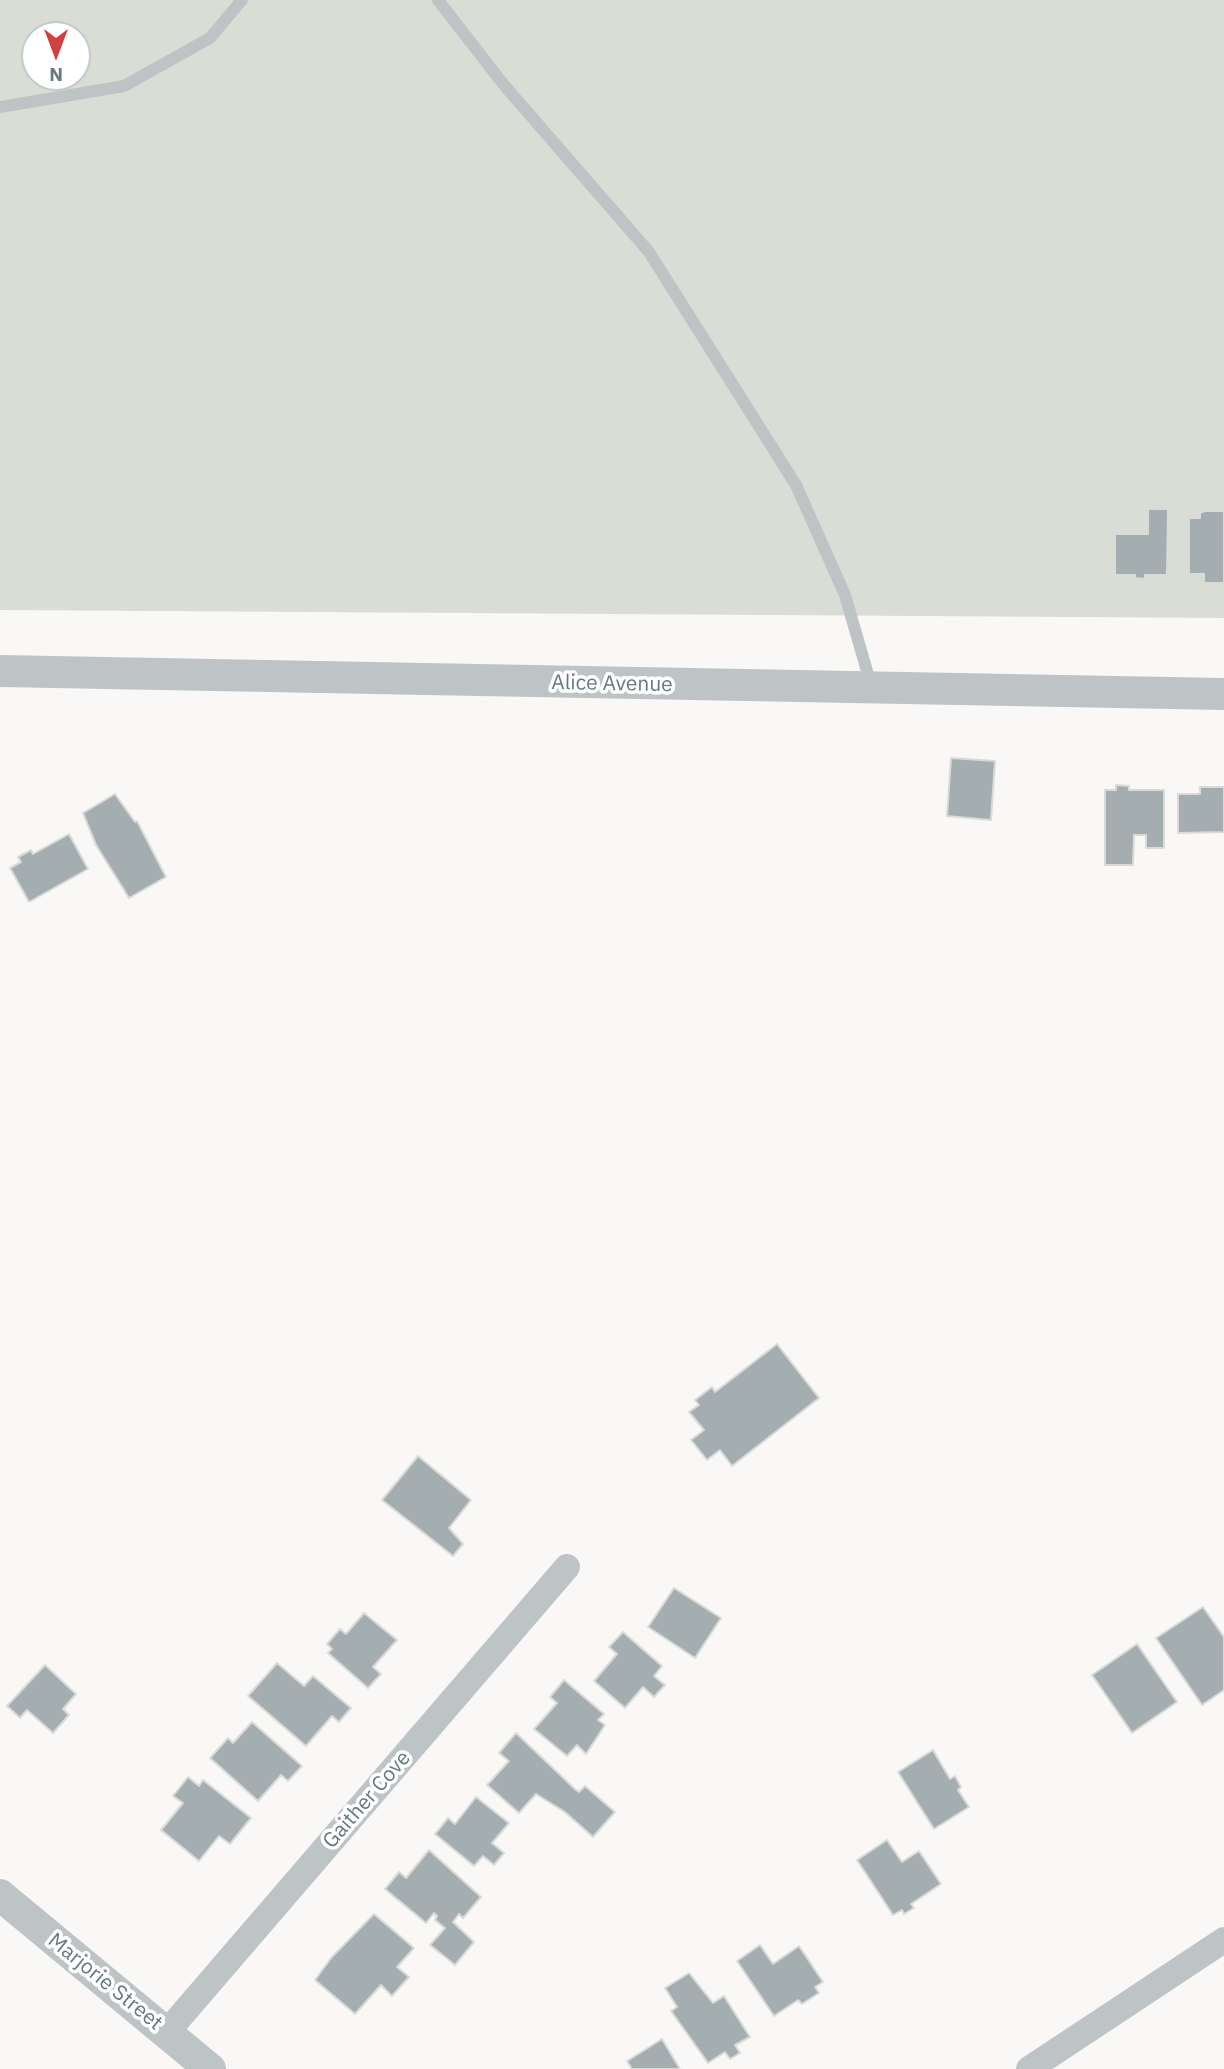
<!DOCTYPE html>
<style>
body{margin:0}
#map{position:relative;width:1224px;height:2069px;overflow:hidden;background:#f9f8f7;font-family:"IBM Plex Sans",sans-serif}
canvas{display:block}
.north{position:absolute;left:21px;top:21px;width:70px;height:70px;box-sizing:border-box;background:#fff;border:2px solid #c2cacb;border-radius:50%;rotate:180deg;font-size:19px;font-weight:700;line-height:28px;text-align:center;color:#667a7e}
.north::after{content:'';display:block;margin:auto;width:24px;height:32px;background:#d0403f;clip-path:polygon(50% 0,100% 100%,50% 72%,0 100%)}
</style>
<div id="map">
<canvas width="1224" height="2069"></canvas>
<div class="north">N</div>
</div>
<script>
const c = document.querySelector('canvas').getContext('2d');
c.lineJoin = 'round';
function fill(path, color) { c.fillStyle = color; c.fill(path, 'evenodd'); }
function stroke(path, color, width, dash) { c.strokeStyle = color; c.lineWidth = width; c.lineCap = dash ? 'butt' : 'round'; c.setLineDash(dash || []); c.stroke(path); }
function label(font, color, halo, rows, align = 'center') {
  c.font = font + ' "IBM Plex Sans",sans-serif'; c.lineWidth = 7; c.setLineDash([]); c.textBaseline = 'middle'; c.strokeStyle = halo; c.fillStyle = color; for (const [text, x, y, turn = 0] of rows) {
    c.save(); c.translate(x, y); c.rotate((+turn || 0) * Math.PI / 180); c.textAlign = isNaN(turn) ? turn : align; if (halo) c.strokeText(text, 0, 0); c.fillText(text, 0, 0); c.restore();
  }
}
const green = new Path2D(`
 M0,0H1224V618L0,610ZM35,35H77V77H35Z`);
const building = new Path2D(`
 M1148,509H1168L1167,575H1145V579L1135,578V575H1115V534H1148Z
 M1205,511H1224V583H1204V574H1189V518H1200V513Z
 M951,758L995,761L991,820L947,816Z
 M1116,785L1129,786V790H1164V848H1146V835H1134L1133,865H1105V790H1116Z
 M1200,787H1224V832L1178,833V794H1200Z
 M115,794L135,822L137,821L166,877L129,898L96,845L83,813Z
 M69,834L88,869L29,902L10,868L21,862L18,857L31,850L33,854Z
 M777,1344L819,1398L732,1466L720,1450L707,1460L691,1440L704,1430L689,1412L699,1405L695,1400L712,1387L715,1392Z
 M418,1456L471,1500L449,1528L463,1544L453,1556L382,1500Z
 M674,1588L721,1618L695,1658L648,1627Z
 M1203,1607L1224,1637V1690L1202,1705L1156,1638Z
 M364,1613L397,1640L373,1667L381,1674L368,1688L328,1653L332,1649L327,1644L340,1629L346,1634Z
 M623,1632L662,1666L654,1676L665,1685L654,1697L643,1687L625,1708L594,1681L617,1654L609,1647Z
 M1137,1644L1177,1702L1132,1733L1092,1675Z
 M277,1663L304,1686L313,1676L351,1708L339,1722L332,1716L306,1746L248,1696Z
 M45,1665L76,1694L63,1709L69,1715L53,1733L27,1710L20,1718L7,1706Z
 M564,1680L604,1714L598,1720L605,1725L586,1754L577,1745L567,1756L534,1729L557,1703L550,1697Z
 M252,1722L302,1766L288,1781L281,1775L258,1801L210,1758L228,1738L233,1743Z
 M516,1733L576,1790L579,1792L585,1786L615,1812L593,1837L565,1812L536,1794L519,1813L487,1785L509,1761L499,1753Z
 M933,1750L950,1779L955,1776L961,1787L958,1790L969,1807L934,1829L898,1772Z
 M188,1777L199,1786L203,1780L251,1818L230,1844L219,1836L199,1861L161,1830L183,1803L173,1796Z
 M476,1797L509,1823L492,1843L504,1853L494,1865L483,1856L474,1866L435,1834L448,1818L455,1824Z
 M887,1840L902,1862L919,1851L941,1884L911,1904L914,1908L904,1914L902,1910L893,1915L857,1860Z
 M429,1850L481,1897L463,1918L459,1914L453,1922L474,1942L455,1965L430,1945L445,1928L435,1920L437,1916L434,1913L426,1923L385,1889L399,1872L406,1878Z
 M374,1914L414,1948L397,1967L409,1977L392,1996L381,1985L355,2014L315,1980L331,1958Z
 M760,1945L773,1964L799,1946L823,1982L815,1987L819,1993L802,2004L798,2000L774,2016L737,1961Z
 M689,1973L713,2003L724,1996L750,2037L735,2045L740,2053L730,2059L725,2052L708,2063L671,2011L677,2007L665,1988Z
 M662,2039L680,2069H632L627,2061Z`);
const service = new Path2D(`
 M438,0L504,85L649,252L796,485L845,595L871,685
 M0,107L124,86L210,38L242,0`);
const minor = new Path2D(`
 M167,2032L567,1567
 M1029,2069L1224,1940`);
const tertiary = new Path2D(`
 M0,671L1224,694
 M0,1895L210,2069`);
const streetNames = [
 ["Alice Avenue",612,684,1],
 ["Gaither Cove",367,1800,-49],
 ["Marjorie Street",105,1982,39]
];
fill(green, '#daddd6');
fill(building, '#a4aeb1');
stroke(building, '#dadad9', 2);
stroke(service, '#bec4c6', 12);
stroke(minor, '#bec4c6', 26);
stroke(tertiary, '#bec4c6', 32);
label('21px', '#667a7e', '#fff', streetNames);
</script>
